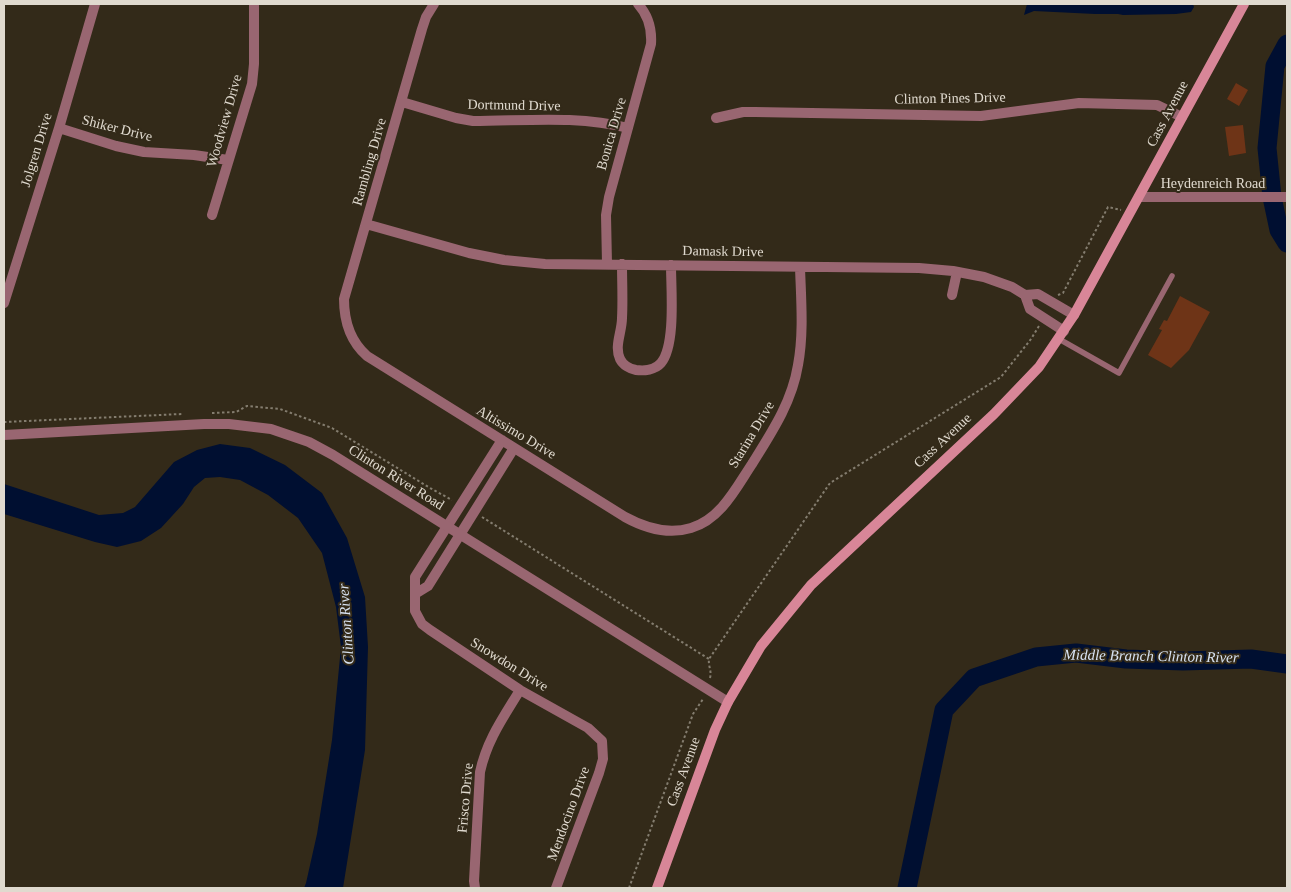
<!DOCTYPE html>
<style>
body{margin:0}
#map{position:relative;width:1291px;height:892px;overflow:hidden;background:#332a19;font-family:"Times New Roman",serif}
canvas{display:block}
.frame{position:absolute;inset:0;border:5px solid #e0dacf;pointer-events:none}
</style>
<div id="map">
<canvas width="1291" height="892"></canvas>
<div class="frame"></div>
</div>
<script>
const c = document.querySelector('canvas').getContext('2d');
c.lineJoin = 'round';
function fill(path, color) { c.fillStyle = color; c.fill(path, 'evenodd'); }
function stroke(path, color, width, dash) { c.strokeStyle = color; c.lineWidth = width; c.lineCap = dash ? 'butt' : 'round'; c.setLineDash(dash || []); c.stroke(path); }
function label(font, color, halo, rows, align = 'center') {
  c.font = font + ' "Times New Roman",serif'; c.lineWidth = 4; c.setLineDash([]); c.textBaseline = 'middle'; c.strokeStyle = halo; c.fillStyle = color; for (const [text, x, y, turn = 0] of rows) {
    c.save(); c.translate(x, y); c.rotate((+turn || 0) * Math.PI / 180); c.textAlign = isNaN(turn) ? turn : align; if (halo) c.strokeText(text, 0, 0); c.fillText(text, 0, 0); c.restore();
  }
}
const water = new Path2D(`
 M1027,4H1193L1194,7L1191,12L1176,14L1123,15L1118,14H1095L1034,11L1024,15Z
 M220,444L250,448L285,465L322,493L347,538L365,597L368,647L365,750L343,888H304L306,883L317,834L332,740L341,647L336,607L322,553L298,518L268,495L240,480L220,477L205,478L194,487L183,504L161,528L141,541L117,547L95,542L4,514V484L99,515L123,513L135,507L174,462L197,450Z`);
const river = new Path2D(`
 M1287,44L1275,66L1267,148L1272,197L1279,230L1287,243
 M907,888L944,710L974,678L1036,657L1076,653L1126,659L1183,661L1251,659L1287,664`);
const building = new Path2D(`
 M1236,83L1248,90L1239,106L1227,99Z
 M1243,125L1246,153L1229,156L1225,127Z
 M1180,296L1210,312L1189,350L1171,368L1148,355L1162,330L1159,329L1164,320L1167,321Z`);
const path = new Path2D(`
 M1058,295L1063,293L1108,207L1121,210
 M212,413L236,412L247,406L280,409L332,428L430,488L452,500
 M4,422L182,414
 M482,517L709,659
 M710,678C712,671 708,666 709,659L830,483L1001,377L1031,339L1039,326
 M629,888L693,714L703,699`);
const service = new Path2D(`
 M1059,339L1119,373L1172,276`);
const minor = new Path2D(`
 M434,4L426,17L422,29L344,299C344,322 350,341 367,356L625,517C645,528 668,535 691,528C721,519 736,488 752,464C772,432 792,402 798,365C804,333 801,299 800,267
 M402,102L456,118L473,121C524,121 578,115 628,128
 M716,118L743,112H755L981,116L1079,103L1157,105L1182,117
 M59,128L116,146L144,152L194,155L228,160
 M212,215L252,84L254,64V4
 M366,224L469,253L504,260L545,264L919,268L953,271L984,277L1012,287L1025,295L1038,294L1074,315
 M607,264L606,215L609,197L651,44C652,29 648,15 638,4
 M622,264C622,282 623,300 622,318C622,332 614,346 620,359C623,365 630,369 636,370C644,371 655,370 661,363C676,345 671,289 671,265
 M952,295L957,272
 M1025,295L1030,309L1064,331
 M4,303L59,128L95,4
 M502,440L415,577V611L422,624L430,630L520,690L588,728L602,741L603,759L599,773L556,888
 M415,594L428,586L514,448
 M475,888L474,881L480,772C487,740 503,718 520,690`);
const tertiary = new Path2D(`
 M1139,197H1287
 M4,435L204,424H229L271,429L309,442L333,455L728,702`);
const secondary = new Path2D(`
 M657,888L715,730L728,702L761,646L811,585L994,414L1039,367L1074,315L1244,4`);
const streetNames = [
 ["Clinton Pines Drive",950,99,-1],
 ["Dortmund Drive",514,106,1],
 ["Cass Avenue",1168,114,-62],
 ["Woodview Drive",225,121,-74],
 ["Shiker Drive",117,129,14],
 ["Bonica Drive",612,134,-74],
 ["Jolgren Drive",37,150,-73],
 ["Rambling Drive",370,162,-74],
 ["Heydenreich Road",1213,184],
 ["Damask Drive",723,252,1],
 ["Altissimo Drive",516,433,31],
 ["Starina Drive",752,435,-59],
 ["Cass Avenue",943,441,-43],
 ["Clinton River Road",396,478,32],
 ["Snowdon Drive",509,665,32],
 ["Cass Avenue",684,772,-70],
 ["Frisco Drive",466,798,-85],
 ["Mendocino Drive",569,814,-70]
];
const waterNames = [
 ["Clinton River",347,624,-94],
 ["Middle Branch Clinton River",1151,657,1]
];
fill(water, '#000f31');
stroke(river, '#000f31', 19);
fill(building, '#6e3417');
stroke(path, '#847d6f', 2, [2.5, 2.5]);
stroke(service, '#996671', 5.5);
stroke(minor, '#996671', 10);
stroke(tertiary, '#996671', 10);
stroke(secondary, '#d88698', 10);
label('14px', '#e0dacf', '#332a19', streetNames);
label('italic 15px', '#d7e2f2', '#332a19', waterNames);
</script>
